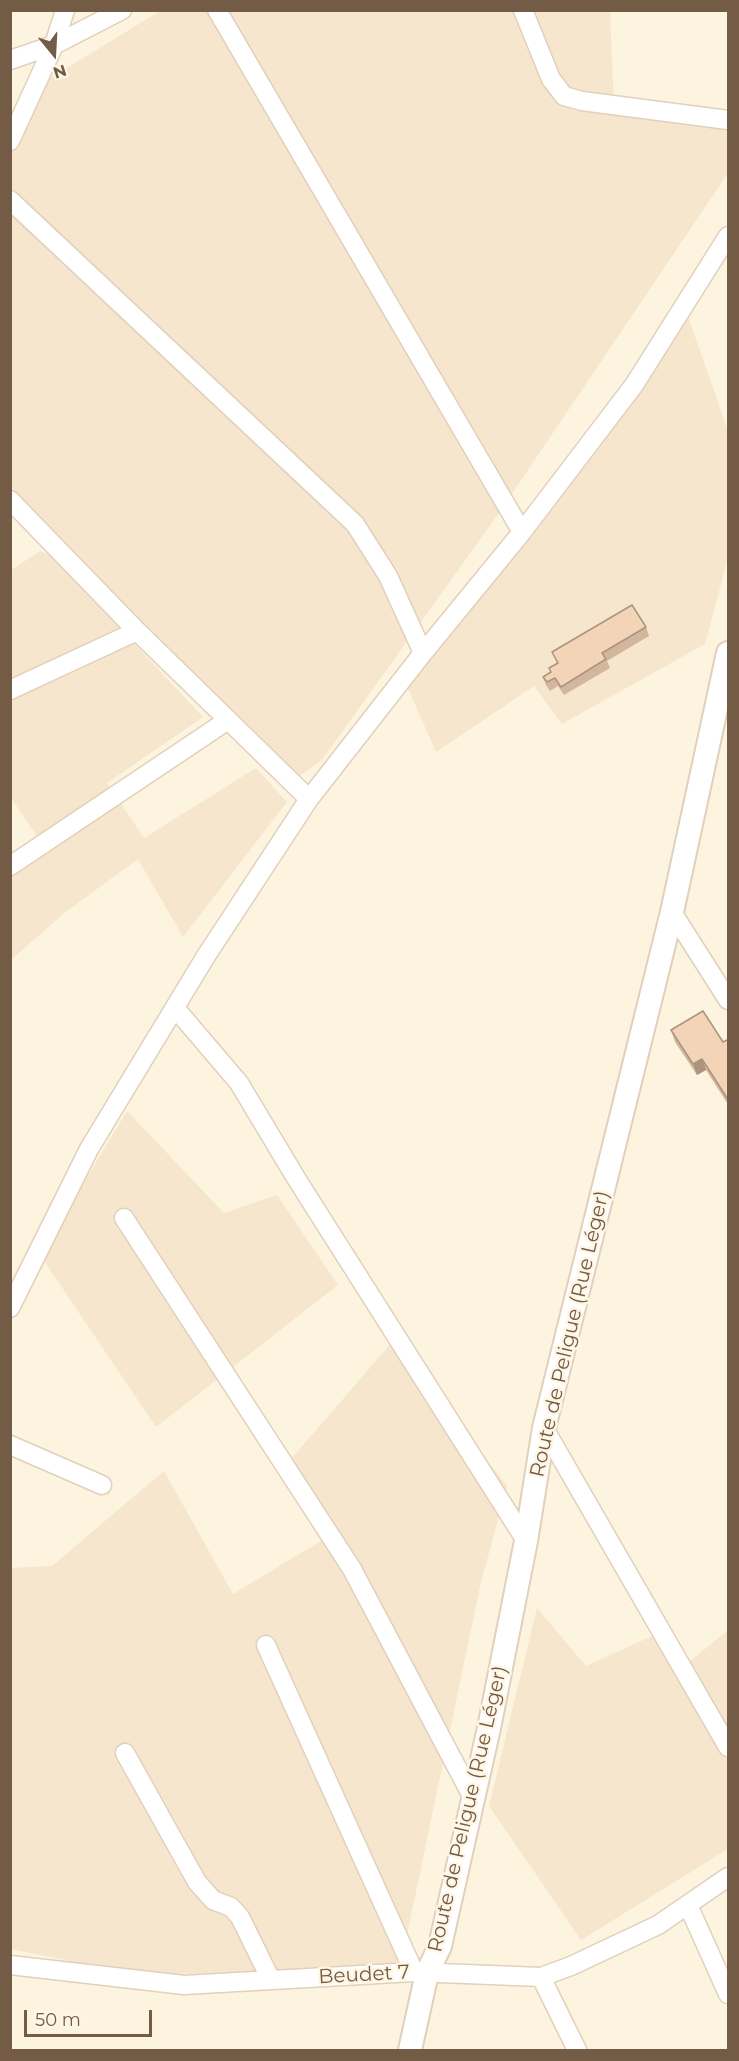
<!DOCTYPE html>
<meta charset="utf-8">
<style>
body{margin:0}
#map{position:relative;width:739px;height:2061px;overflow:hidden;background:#fdf4df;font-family:Montserrat,sans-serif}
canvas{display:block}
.frame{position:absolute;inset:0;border:12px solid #745b46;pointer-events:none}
.north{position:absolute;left:24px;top:24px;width:60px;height:60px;-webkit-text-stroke:4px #fff7e6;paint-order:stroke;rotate:162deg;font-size:16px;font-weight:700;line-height:24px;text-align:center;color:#745b46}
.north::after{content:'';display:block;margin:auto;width:21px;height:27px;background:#745b46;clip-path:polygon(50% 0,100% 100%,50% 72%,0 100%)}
.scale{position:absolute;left:24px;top:2010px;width:128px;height:27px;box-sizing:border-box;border:3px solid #745b46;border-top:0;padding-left:8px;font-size:18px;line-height:21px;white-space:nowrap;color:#745b46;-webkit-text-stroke:4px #fff7e6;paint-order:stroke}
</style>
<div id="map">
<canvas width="739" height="2061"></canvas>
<div class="frame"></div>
<div class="north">N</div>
<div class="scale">50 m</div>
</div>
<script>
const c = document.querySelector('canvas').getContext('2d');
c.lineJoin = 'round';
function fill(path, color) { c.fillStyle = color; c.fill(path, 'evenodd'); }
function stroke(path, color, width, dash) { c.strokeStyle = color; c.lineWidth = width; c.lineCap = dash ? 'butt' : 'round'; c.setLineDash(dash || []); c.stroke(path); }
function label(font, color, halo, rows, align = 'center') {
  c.font = font + ' Montserrat,sans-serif'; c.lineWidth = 5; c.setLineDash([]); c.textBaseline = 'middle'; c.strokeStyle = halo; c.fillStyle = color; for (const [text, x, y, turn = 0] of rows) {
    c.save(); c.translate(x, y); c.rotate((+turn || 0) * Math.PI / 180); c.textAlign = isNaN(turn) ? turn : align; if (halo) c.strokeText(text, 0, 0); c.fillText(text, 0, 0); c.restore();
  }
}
const residential = new Path2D(`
 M160,11H610L614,109L728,115V173L499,513L322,760L298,777L11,497V119L21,96Z
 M683,302L728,431V558L705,644L562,724L534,686L436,752L406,684Z
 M40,551L52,556L203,717L107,783L144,838L256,768L287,802L183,937L138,859L63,914L11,960L10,856L39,839L11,798L10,571Z
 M127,1111L224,1213L277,1195L338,1285L156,1427L40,1255Z
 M394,1340L507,1486L481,1582L400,1968L139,1975L11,1949L10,1568L52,1566L164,1471L233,1594L334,1533L284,1467Z
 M537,1608L586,1666L652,1636L675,1674L728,1630V1849L581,1940L489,1806Z`);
const minor = new Path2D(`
 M217,10L522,532
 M523,10L551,79L564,96L582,101L728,120
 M10,60L54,45L122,10
 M10,141L54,45L65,10
 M10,200L355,524L388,576L423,653
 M10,500L137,631L309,799
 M10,690L137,631
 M10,866L228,720
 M672,912L728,1000
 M176,1009L239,1083L296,1178L526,1541
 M124,1218L352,1569L473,1798
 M10,1308L89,1149L206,956L309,799L423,653L522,532L634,385L728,236
 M544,1428L728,1747
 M10,1445L102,1485
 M266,1645L414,1972
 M125,1753L197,1882L213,1900L231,1907L240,1917L271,1980
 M688,1905L728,1994
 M10,1965L184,1985L414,1972L541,1977L571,1966L658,1925L728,1877
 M541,1977L577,2050`);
const tertiary = new Path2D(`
 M410,2050L427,1973L440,1946L489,1728L526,1541L544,1428L672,912L728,653`);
const wall = new Path2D(`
 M646,627L649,636L607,661L610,668L564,695L558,686L550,691L546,685L543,677L551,672L549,668L557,663L552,652Z
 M671,1030L723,1042L729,1039V1106L706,1070L697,1075L675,1042Z`);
const shadedWall = new Path2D(`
 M702,1059L706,1070L697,1075L693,1064Z`);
const building = new Path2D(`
 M632,605L646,627L602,653L606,659L561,687L555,678L547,682L543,677L551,672L549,668L558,663L552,652Z
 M703,1011L723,1042L729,1039V1101L702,1059L693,1064L671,1030Z`);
const streetNames = [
 ["Route de Peligue (Rue Léger)",570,1334,-77],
 ["Route de Peligue (Rue Léger)",468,1809,-77],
 ["Beudet 7",364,1975,-3]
];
fill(residential, '#f5e6cd');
stroke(minor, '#e1d0bb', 21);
stroke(tertiary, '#e1d0bb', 26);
stroke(minor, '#fff', 18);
stroke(tertiary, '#fff', 22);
fill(wall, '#d2b69d');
fill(shadedWall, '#ab947f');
fill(building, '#f4d4b6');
stroke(building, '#ab947f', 1.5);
label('20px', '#745b46', '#fff7e6', streetNames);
</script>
